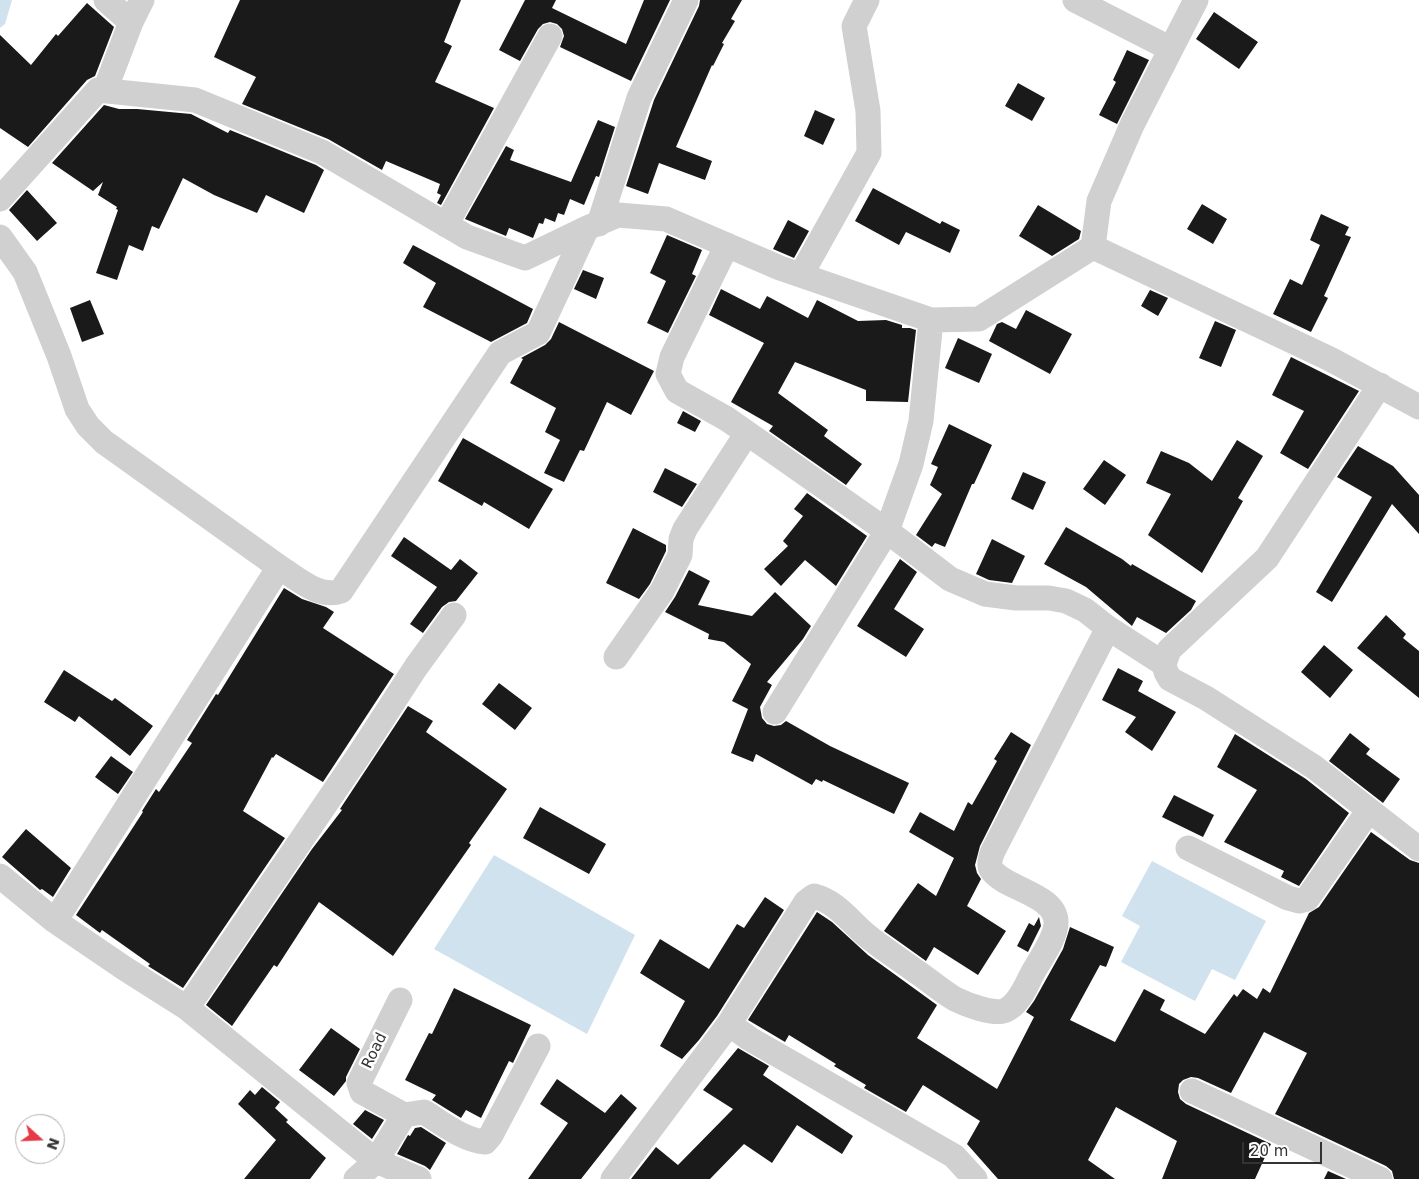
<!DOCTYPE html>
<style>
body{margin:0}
#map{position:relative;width:1419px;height:1179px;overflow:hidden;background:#fff;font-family:"DejaVu Sans",sans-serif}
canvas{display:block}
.north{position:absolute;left:15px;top:1114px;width:50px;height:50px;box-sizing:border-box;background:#fff;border:1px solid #adadad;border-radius:50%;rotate:110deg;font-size:14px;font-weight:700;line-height:20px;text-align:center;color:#333}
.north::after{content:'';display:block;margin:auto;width:18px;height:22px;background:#e63946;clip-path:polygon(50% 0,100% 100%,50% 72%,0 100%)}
.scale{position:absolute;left:1242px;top:1142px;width:80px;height:22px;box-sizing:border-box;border:2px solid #333;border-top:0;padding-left:6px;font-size:15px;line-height:18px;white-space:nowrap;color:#333;-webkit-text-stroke:4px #fff;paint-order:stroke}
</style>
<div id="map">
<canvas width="1419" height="1179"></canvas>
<div class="north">N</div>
<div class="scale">20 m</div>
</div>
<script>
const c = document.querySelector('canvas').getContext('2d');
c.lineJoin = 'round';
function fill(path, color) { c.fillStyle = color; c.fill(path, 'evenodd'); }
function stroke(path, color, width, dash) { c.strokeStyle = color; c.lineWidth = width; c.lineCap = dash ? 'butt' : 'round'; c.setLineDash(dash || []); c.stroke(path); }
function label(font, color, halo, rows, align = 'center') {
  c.font = font + ' "DejaVu Sans",sans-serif'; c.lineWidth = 5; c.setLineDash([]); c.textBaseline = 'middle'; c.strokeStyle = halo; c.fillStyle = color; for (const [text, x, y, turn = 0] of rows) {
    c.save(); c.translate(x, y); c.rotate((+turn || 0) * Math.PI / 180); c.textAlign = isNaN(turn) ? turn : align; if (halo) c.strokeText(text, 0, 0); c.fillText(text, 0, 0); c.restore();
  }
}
const water = new Path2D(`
 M0,0H12L5,24L0,28Z
 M494,855L635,935L587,1034L434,949Z
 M1152,861L1266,921L1235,980L1212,969L1195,1001L1121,962L1140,926L1122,916Z`);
const building = new Path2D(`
 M240,0H461L444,42L452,46L435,82L494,108L441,205L437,203L441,195L437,193L440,184L386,161L382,170L328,139L242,104L256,77L214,57Z
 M525,0H556L552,8L626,44L644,0H670L631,81L560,47L564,36L562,29L557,24L550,22L543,24L538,29L520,61L499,50Z
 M700,0H742L731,19L735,21L722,43L724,44L713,66L712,65L676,147L712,161L705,180L659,163L648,194L626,186L654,100L699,6Z
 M87,3L114,27L95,76L87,80L28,147L0,128V35L31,65L56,34L58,36Z
 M1214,12L1258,42L1239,69L1196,39Z
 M1127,50L1149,60L1117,124L1099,115L1116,82L1113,80Z
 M1018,83L1045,98L1032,121L1005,106Z
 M104,105L119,109H137L191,114L228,133L230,130L316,165L324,170L304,213L266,195L257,213L214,195L183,178L159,229L152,226L143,251L129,245L117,280L96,273L118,210L116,209L117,207L98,195L103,182L93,191L52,163Z
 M815,110L835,119L823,145L804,136Z
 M598,120L615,127L599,177L596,176L584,205L570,199L564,215L558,213L555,222L545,218L543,224L539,223L533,238L509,228L506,236L465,219L506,146L514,150L510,160L571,182Z
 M873,188L940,224L942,221L960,230L950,253L906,232L899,245L855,221Z
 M27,190L57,223L37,241L9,210Z
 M1202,204L1227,219L1213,244L1187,229Z
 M1038,205L1081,231L1079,239L1052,256L1019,236Z
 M1321,214L1349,227L1345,235L1351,237L1324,296L1328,298L1311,332L1273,314L1290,279L1302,285L1320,245L1310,240Z
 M788,220L809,231L794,258L773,249Z
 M667,235L702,250L692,274L696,276L668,333L647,323L666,281L650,273Z
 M413,245L533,309L527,323L491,342L423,307L436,283L403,263Z
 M583,270L604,278L596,299L574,289Z
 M721,289L760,309L767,296L808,318L817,300L858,321L886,320L902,325V328H910L916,330L908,402L866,401V390L795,362L778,393L828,430L824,436L862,464L846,485L769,431L773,426L731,402L764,343L709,315Z
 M1150,290L1168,298L1158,316L1141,306Z
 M90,300L104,334L82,342L70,308Z
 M1026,310L1072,334L1050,374L989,341L997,324L1002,322L1016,329Z
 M1215,321L1236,330L1221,367L1199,358Z
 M559,322L654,371L631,415L607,402L584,451L580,450L564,482L544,473L560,440L545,432L556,408L510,383L523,359L521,358L545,345L551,339Z
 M958,338L992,354L979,383L945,368Z
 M1291,357L1359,391L1308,469L1280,453L1304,411L1272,395Z
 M683,411L701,421L695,432L677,423Z
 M949,424L992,445L974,484H972L945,547L935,543L932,547L916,535L942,494L930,485L938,467L931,464Z
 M463,438L553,489L529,529L484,502L482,506L438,481Z
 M1237,440L1263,456L1238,498L1243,501L1202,573L1148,535L1171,494L1146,483L1161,451L1189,463L1212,481Z
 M1358,446L1393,466L1419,495V534L1392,504L1332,602L1316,592L1372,497L1337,477Z
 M1104,460L1126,475L1105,505L1083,489Z
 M665,468L697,484L682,507L653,492Z
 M1023,472L1046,482L1033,510L1011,499Z
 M807,493L867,536L836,586L805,560L781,586L764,569L788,546L783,541L803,516L794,509Z
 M1066,527L1122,559L1131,566L1132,564L1196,601L1191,610L1166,633L1137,617L1132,626L1086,587L1044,564Z
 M633,528L666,545V551L650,584L639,599L606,583Z
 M404,537L451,570L460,559L478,573L456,601L449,602L442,607L423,633L410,624L437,587L391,556Z
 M992,539L1025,556L1012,583L989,580L976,574Z
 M900,559L917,572L894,609L924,629L906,657L857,626Z
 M689,570L710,581L698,605L752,616L775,592L811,626L803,639L767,682L772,685L760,707L762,718L767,724L774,726L781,725L786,721L830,746L909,783L894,814L823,780L822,782L816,779L812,785L756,754L753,762L731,753L748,709L732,701L751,664L724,642L708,639L709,634L665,612L675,597Z
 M284,588L302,599L326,607L334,612L323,628L394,674L323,782L276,754L273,758L272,757L243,811L285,838L183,988L148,966L150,964L102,930L100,933L76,915L143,812L142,811L156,789L159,792L192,743L187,740L216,694L218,695Z
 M1386,615L1406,634L1403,638L1419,651V698L1357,648Z
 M1324,645L1353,670L1330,698L1301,672Z
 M1118,668L1143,681L1138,691L1176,712L1152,751L1125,732L1136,717L1102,700Z
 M64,670L112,701L115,698L153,726L130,756L79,716L75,722L44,702Z
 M499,683L532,708L515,730L482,704Z
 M408,706L433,721L426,732L507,789L469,843L471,845L393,956L319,902L277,967L274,965L232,1026L206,1005L312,849L342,810L340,809Z
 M1011,732L1031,745L980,846L975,865L977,873L981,879L967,906L1006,931L978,975L934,947L926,961L884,931L918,883L936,896L954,858L909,832L920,812L954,831L968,802L972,805L997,761L994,759Z
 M1350,733L1370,749L1366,754L1400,779L1383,803L1329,761Z
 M1235,734L1306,779L1349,813L1299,886L1281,877L1284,871L1224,842L1257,790L1217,767Z
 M111,756L133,772L118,794L95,777Z
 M1174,795L1214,815L1203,837L1162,817Z
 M540,807L606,844L589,874L523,838Z
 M26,829L71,868L53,897L42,889L40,890L2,857Z
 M1371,832L1410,860L1419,863V1179H1394L1392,1171L1386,1166L1275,1114L1307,1053L1264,1032L1231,1093L1198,1078L1191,1077L1183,1080L1179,1084L1178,1092L1180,1099L1186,1104L1271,1144L1255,1179H1162L1177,1141L1116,1107L1088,1160L1115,1179H998L967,1144L980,1121L923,1085L906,1112L864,1088L866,1085L834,1066L836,1064L789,1035L785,1042L748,1020L817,912L832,922L868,955L937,1005L917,1038L997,1089L1034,1017L1026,1012L1034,1001L1063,949L1070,927L1114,947L1106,967L1100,965L1070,1020L1115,1042L1144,989L1165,1000L1160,1010L1205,1034L1234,994L1237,997L1243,989L1257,999L1263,988L1270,993L1309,913L1319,907Z
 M765,897L784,910L717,1016L699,1040L682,1059L660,1046L685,1001L640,973L660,939L709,969L737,924L744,928Z
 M1039,917L1041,926L1028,952L1017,946L1029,923L1034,926Z
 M454,988L531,1025L513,1063L509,1061L481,1118L466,1110L461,1118L432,1100L436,1095L405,1080L429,1033L432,1034Z
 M331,1028L360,1049L346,1077V1081L334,1096L299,1070Z
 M738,1048L769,1066L763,1075L853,1136L842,1154L797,1125L772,1163L744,1144L710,1179H631L656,1147L678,1165L733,1109L703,1090Z
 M557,1079L605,1113L621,1094L637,1108L581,1179H528L568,1123L540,1104Z
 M262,1087L280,1102L275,1108L288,1120L286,1122L326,1158L310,1179H244L276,1140L238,1104L250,1090L255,1095Z
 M365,1110L384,1120L372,1139L353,1124Z
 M421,1127L446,1143L430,1170L425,1166L397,1154L408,1135L410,1136L415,1128Z
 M1328,1171L1346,1179H1324Z`);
const minor = new Path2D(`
 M106,0L131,22
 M1075,0L1171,49
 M105,90L131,22L142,0
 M0,199L98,90L195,100L322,152L467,237L525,258L587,228L618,215L666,219L780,268L931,320L979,319L1093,247L1330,359L1419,407
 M599,224L639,98L686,0
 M446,225L550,36
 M0,237L25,272L59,356L77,409L88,426L104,442L279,567
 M727,245L672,357L668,374L677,391L727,419L887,531L950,579L985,594L1016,598H1049L1066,601L1085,610L1108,628L1164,664
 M1093,247L1099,201L1132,125L1196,0
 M801,275L869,153L868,111L854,26L867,0
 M1380,385L1267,558L1169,650L1164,664L1166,672L1170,679L1206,698L1314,767L1419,849
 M616,657L662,591L680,555L681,539L685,529L747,433
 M775,712L887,531L911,464L921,421L931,320
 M1188,848L1288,898L1299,901L1307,899L1369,810
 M0,876L55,921
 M400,1000L359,1083L362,1092L404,1115L376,1161L187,1008L124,968L55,921L279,567C297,578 319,599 341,591L500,353L538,333L587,228
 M187,1008L361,752L416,667L454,615
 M1192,1091L1380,1179
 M404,1115L424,1112C442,1123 463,1140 485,1142L491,1135L538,1046
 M356,1179L376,1161L419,1179
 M613,1179L729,1024
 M975,1179L954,1156L750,1039L729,1024L806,902L814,896C835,901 849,920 865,934C880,947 898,958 914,970C928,979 941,991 955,999C965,1004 995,1016 1006,1010C1019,1004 1026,986 1032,974C1039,961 1056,938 1056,923C1057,894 1003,889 991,869C988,864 991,856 993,851L1108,628`);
const streetNames = [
 ["Road",375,1051,-64]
];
fill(water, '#cfe2ee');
fill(building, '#1a1a1a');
stroke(minor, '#d0d0d0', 25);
label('15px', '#333', '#fff', streetNames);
</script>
